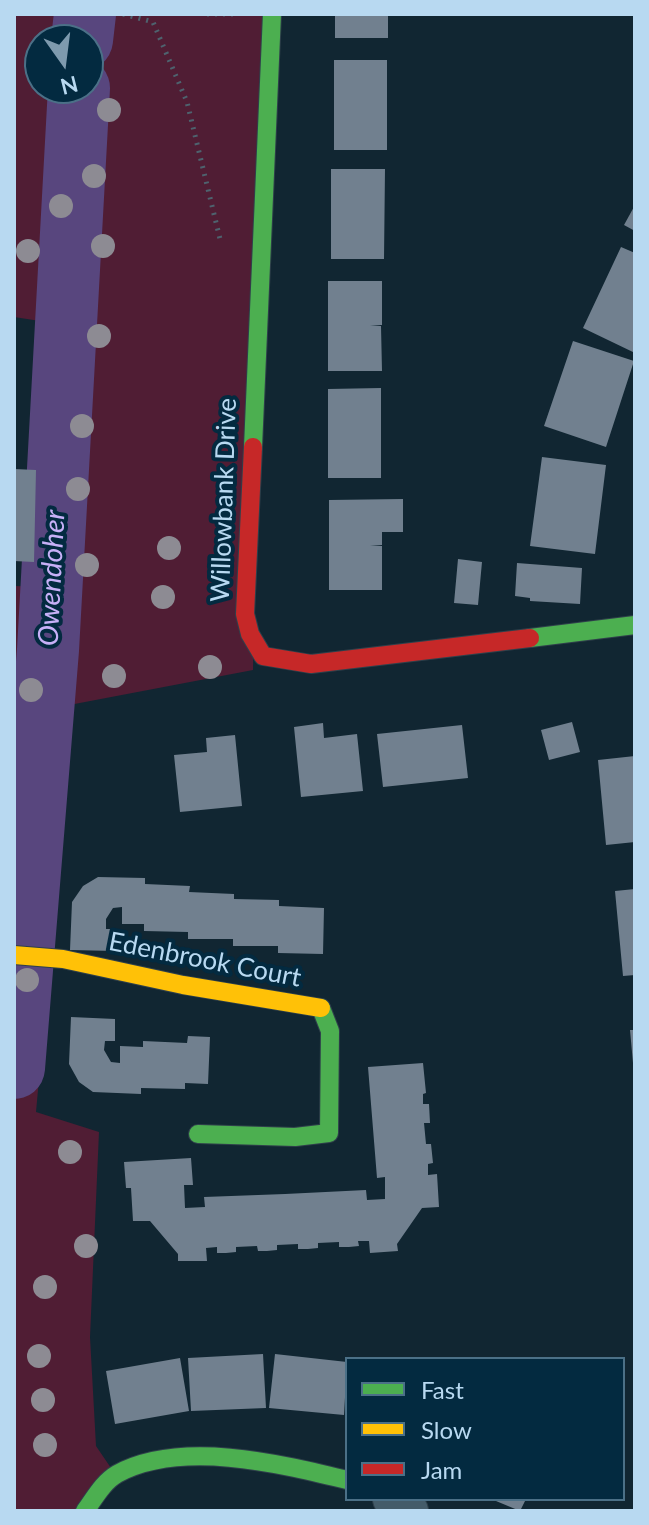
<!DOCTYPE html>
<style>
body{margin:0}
#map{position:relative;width:649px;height:1525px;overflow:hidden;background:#112632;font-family:Lato,sans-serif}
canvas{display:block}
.frame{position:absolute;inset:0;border:16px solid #b8d9f1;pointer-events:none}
.legend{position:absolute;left:345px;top:1357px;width:280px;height:144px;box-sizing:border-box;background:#032a40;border:2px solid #4b7087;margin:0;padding:10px 14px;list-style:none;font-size:24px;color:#b8d9f1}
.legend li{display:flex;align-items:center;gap:16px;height:40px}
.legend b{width:40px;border:2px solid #4b7087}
.north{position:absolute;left:24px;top:24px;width:80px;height:80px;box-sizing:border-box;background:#032a40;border:2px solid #4b7087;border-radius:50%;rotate:166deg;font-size:22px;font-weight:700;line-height:32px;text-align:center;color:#b8d9f1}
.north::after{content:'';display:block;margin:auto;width:28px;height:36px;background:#7e9aae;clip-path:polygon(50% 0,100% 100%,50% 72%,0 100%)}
</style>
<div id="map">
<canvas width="649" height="1525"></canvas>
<div class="frame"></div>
<ul class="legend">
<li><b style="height:10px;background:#4caf50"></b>Fast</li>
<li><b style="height:10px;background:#ffc107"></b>Slow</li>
<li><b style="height:10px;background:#c62828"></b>Jam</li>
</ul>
<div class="north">N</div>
</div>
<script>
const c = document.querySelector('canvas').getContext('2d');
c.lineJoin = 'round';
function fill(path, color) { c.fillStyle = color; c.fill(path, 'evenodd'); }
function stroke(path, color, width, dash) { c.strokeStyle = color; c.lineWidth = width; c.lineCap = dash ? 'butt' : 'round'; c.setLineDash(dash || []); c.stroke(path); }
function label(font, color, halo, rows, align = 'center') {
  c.font = font + ' Lato,sans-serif'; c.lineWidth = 8; c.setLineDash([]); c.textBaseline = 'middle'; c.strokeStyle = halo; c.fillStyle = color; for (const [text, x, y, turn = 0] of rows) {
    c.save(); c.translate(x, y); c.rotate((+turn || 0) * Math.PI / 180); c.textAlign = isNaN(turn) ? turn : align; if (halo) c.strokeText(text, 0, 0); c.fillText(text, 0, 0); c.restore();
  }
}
const green = new Path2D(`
 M14,14H264L253,670L43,710L22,955L50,958L36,1112L99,1132L90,1337L96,1446L111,1468L84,1511H14V586L52,587L66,325L14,317ZM40,40H88V88H40Z`);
const river = new Path2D(`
 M82,40L85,14
 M14,1068L48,650L79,88`);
const building = new Path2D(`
 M335,14H388V38H335Z
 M334,60H387V150H334Z
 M331,169H385L384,259H331Z
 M635,205V231L624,225Z
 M621,247L635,253V353L583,328Z
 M328,281H382V325H370L381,326L382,371H328Z
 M573,341L634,361L606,447L544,426Z
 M381,388V478H328V389Z
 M542,457L606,465L595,554L530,546Z
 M14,469L36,470L34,562L14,561Z
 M403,499V532H382V545H370L382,546V590H329V500Z
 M458,559L482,562L478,605L454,603Z
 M517,563L582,568L580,604L530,601V598L515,596Z
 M572,722L580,752L549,760L541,730Z
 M323,723L324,738L357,734L363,791L301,797L294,727Z
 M462,725L468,778L383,787L377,734Z
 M235,735L242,806L180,812L174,755L207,752L206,738Z
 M635,756V842L606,845L598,760Z
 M98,877L145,878V884L190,886L189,892L234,894V899L279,900V906L324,908L323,954L278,953V946H233V939H188V932L144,931V924H122V907L113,908L106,919V929H116L115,951L70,950L72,902L83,886Z
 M635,889V975L623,976L615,891Z
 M71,1017L115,1019V1041H105L104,1050L111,1062L120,1063V1046L143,1047V1041L187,1043L188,1036L210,1037L208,1084L185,1083V1089L141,1088V1094L93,1092L79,1082L69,1064Z
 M630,1030H635V1063H633Z
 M423,1063L426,1093L423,1094V1104H429L430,1123H424L426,1144H431L433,1163L428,1164V1175L437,1174L439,1207L422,1208L397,1244L398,1251L370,1253L369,1241H358L359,1246L349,1247H339V1242L318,1243V1248L308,1249H298V1244L277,1245V1250L267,1251H258L257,1246L236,1247V1252L226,1253H217V1247L206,1248L207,1261H178V1254L150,1221H133L131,1188H126L124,1162L191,1158L193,1185H184L185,1208L205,1207L204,1197L285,1194L366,1190L367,1200L385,1199V1177L377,1178L368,1067Z
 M263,1354L266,1408L191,1411L188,1358Z
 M275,1354L347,1362L344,1415L269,1408Z
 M180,1358L189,1411L115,1424L106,1371Z
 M497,1499H526L520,1511L496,1501Z`);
const path = new Path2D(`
 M123,14L153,22L187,102L220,239
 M207,14H236`);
const street = new Path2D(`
 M392,1499L409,1511`);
const fast = new Path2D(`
 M253,447L272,14
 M530,638L635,625
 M198,1134L295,1137L329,1133L330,1031L321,1008
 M85,1511C94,1499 103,1482 117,1474C181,1439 281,1464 347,1480`);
const slow = new Path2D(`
 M14,955L63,959L183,985L321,1008`);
const jam = new Path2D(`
 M253,447L245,614L250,634L263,656L311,664L530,638`);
const trees = [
 [109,110],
 [94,176],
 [61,206],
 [103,246],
 [28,251],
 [99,336],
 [82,426],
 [78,489],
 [169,548],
 [87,565],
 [163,597],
 [210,667],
 [114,676],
 [31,690],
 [27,980],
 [70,1152],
 [86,1246],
 [45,1287],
 [39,1356],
 [43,1400],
 [45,1445]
];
const streetNames = [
 ["Willowbank Drive",224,500,-88],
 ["Edenbrook Court",205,960,11]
];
const waterNames = [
 ["Owendoher",52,578,-87]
];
fill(green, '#501d34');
stroke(river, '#58467e', 62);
fill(building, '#71808f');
stroke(street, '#2f404b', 40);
stroke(fast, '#2f404b', 20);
stroke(slow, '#2f404b', 20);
stroke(jam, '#2f404b', 20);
stroke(path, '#4e626e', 5, [2, 6]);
stroke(street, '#445c6a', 38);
stroke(fast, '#4caf50', 18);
stroke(slow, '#ffc107', 18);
stroke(jam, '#c62828', 18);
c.fillStyle = '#8d8b93';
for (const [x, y] of trees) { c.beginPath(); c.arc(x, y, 12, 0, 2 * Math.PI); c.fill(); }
label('26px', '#b8d9f1', '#032a40', streetNames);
label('italic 28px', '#c7b0f7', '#032a40', waterNames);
</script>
